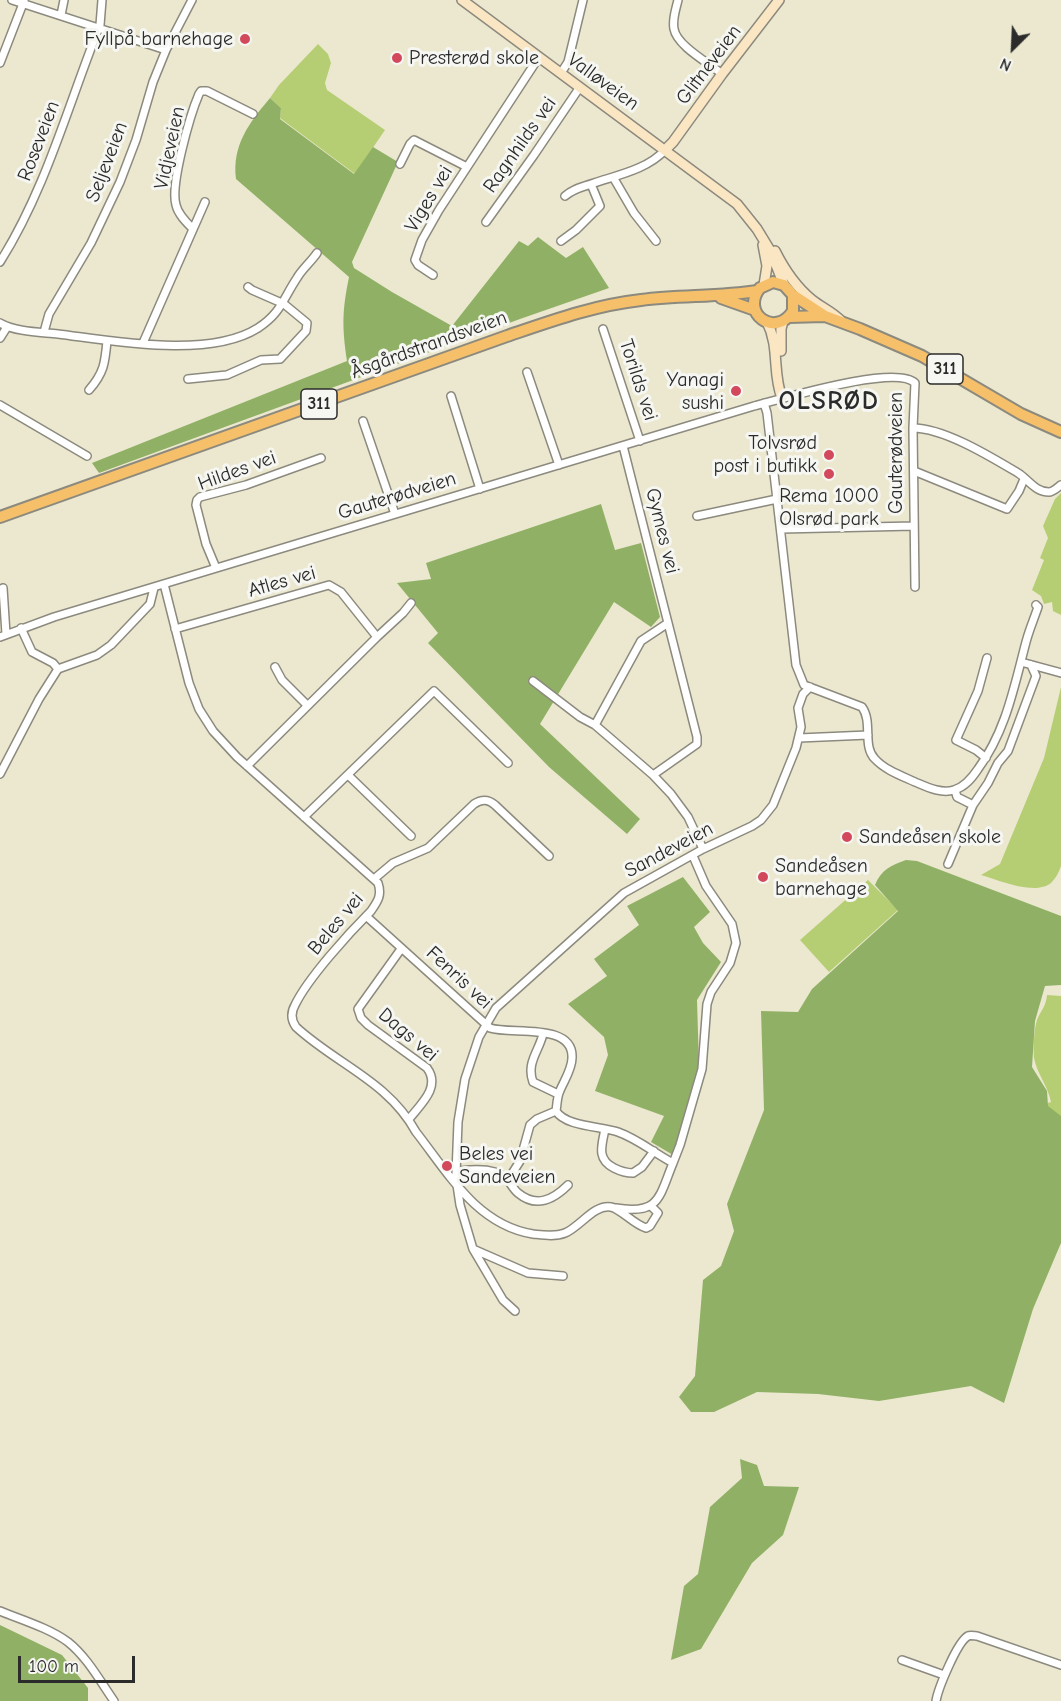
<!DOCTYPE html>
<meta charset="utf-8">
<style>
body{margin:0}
#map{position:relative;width:1061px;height:1701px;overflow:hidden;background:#ece8d0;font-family:"Comic Neue",sans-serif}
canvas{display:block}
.north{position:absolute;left:983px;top:18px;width:60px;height:60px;-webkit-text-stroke:4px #f6f6f2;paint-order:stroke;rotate:204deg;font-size:16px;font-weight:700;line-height:24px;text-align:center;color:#2b2b2b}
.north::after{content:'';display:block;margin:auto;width:21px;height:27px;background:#2b2b2b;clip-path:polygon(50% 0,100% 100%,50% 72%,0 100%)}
.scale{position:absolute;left:18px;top:1656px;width:117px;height:27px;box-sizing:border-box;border:3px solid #2b2b2b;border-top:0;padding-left:8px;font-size:18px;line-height:21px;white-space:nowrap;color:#2b2b2b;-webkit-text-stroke:4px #f6f6f2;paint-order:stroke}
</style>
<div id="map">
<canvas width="1061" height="1701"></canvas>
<div class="north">N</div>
<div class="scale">100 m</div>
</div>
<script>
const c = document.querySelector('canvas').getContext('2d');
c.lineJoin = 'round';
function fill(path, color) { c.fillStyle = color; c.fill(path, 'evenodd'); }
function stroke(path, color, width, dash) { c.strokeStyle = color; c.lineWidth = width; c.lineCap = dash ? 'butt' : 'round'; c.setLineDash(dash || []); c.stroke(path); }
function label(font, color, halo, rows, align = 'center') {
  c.font = font + ' "Comic Neue",sans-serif'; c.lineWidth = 6; c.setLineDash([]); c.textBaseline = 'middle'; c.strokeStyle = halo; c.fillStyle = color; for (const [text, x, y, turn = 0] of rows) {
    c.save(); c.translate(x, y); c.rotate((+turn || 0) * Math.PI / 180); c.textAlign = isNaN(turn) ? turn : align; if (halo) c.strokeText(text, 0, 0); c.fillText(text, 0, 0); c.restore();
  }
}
const green = new Path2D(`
 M318,44L328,54L331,63L325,83L327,90L385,130L355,174L280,118L281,108L270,98L279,85Z
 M1061,493V615L1053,611L1052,602L1044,604L1041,596L1032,590L1044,560L1040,558L1048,538L1043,526L1055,499Z
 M1061,687V866C1059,872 1056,878 1051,883C1035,896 998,880 981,875L1000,864L1044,758Z
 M868,880L898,910L829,972L800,940Z
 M1047,995L1061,996V1122L1042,1105L1051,1102C1048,1086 1037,1074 1034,1058C1033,1049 1034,1029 1037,1020C1041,1010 1046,1007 1047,995Z`);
const forest = new Path2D(`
 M270,98L281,108L280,119L354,174L373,147L398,162L352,262L354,268L392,292L452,326L519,241L528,246L538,237L566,258L583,247L609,288L520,319L99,473L92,463L347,361C342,327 342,311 349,277L236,179C232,145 249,123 270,98Z
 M601,504L615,550L641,543L660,617L651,627L614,602L540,724L640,819L627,834L549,767L428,643L438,633L397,583L431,579L426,563Z
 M906,860L917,861L1061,916V985L1045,986L1035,1021L1032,1067L1047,1091L1048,1106L1061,1116V1243L1033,1309L1004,1403L971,1386L879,1401L818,1394L757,1392L714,1412H691L679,1397L695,1376L703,1280L721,1266L734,1231L727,1204L764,1110L761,1011L798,1012L812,989L898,911L875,885C881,870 891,865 906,860Z
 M683,877L710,912L694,927L703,943L721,962L697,1000L699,1066L673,1155L651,1142L664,1116L595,1091L608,1055L604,1037L568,1004L607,976L594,959L639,925L627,906Z
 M740,1459L757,1465L764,1486L799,1487L783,1535L752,1563L701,1649L671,1660L684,1586L698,1574L710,1507L742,1478Z
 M0,1625L62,1655L88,1688V1701H0Z`);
const street = new Path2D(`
 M12,0L166,50
 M678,0C676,9 672,19 674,29C677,46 709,63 722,74
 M61,15L64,0
 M0,63L24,1
 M561,73L568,62L583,0
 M400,164L410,144L414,140L467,167
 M613,177L634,213L656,241
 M565,196C574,188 583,187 594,183C618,175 648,169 665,150
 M486,222L534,155L580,87
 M192,228C186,222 178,214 176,205C170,185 190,115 199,94L201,91H207L253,114
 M561,241L576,230L600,206L591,184
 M0,262C46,189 68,105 100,25L102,0
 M433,275L418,265L415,260L422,240L439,210L539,57
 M0,323C16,332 40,332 58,334C114,341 209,359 258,328C281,313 283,299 297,278C302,269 311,262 317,253
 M603,329L640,441
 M44,332L49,314L91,243L120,182L136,140L153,82L166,50L192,0
 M0,338L7,327
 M143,343L205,202
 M527,372L559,465
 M188,379L227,375L261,360L280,359L306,331L307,323L284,304L252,290L248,287
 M89,390C104,373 105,363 107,341
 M451,396L480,489
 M764,403L767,413L796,665L804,685L862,707C873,722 862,746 875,759C885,770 902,776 915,782C927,787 941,794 954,790C965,787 972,778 978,769C1006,731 1014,687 1026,642C1029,630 1034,619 1038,607L1036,605
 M0,405L87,456
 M363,421L395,514
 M913,428C944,428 991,457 1018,473C1028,479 1035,492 1049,492C1053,492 1058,487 1061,485
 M914,471L1007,509L1019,491L1024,479
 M697,516L777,499
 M781,529L914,526
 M216,568L206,544L196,505L197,500L200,497L246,485L321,458
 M164,584L189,683L199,709L213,731L237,757L378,883C382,895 378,901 371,911C349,933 308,978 295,1005C291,1012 291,1020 296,1027C336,1064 388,1081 416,1132C448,1173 477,1225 533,1234C543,1235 555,1237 565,1233C580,1227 594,1204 611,1207C621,1209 633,1224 646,1228L650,1226L658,1213L651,1206
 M3,588L6,634
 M21,628L32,652L53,663L58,669
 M175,629L329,585L341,592L377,637
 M0,637L54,617L754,406C782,399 896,364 915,383L913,428L915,587
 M1021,662L1061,673
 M275,667L282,680L307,705
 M533,681L580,717L595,725L653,775L697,744V737L623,446
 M595,725L641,641L668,623
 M799,738L868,735
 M986,758L976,750L956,740L978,691L987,658
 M247,766L377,637L403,613L411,603
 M0,774L39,699L58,669L97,655L111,645L150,604L154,588
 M348,775L411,836
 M653,775L671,794L688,817L703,849
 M955,790L957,797L973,805L988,783L998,763L1008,751L1036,676L1031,665
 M304,817L434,691L508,763
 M948,864L973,805
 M374,879L393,863L428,848L474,804C482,799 488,799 495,805L549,856
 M366,916L490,1028C511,1035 574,1022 572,1058C572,1070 563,1082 559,1093C557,1099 557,1105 556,1111C566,1127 601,1126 618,1132C638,1139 654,1153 673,1163L680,1145L702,1069L707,1004L711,992L730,963L736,943L732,924L706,886L693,856
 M401,949L358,1009L361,1018L368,1025L427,1068C441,1087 421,1104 409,1119
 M543,1034C539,1051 526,1063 533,1082L558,1094
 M605,1129C602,1145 596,1159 614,1168C620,1171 625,1173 633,1173L642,1167L654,1151
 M456,1174L458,1122L465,1079L479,1037L496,1008L624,893L703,849L752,826L761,820L773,805L796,748L801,727L798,708L803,694L810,687
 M455,1177L460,1171C474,1169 495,1168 506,1178C510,1182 513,1189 518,1193C536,1208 553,1200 568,1185
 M508,1180L520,1161L530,1125L537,1119L556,1111
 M457,1185L460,1205L473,1249L528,1273L563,1276
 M616,1208C660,1215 659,1197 673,1163
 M473,1249L503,1300L515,1311
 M0,1611C22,1620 49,1628 68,1642C87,1657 100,1681 114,1701
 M902,1660L944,1675
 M936,1701C938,1689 957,1642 968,1636C970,1635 975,1636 977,1636L1061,1665`);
const secondary = new Path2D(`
 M462,0L737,204L757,229L771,252L784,285
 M665,150L673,142L722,74L779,0
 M763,245L767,266L764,285
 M775,251C784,269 796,287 812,300C822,308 833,312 842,322
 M767,322C780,347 772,373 782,398
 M781,351V329L783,321`);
const primary = new Path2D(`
 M793,295V311C775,339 740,313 760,288L773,282L784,285L793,295L825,316L860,329L922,356L1021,414L1061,432
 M721,298L755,310
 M789,317L824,316
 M0,517L507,336C551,321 595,305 641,300C680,295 719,297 757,291`);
const markers = [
 [245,39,6,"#d1495b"],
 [397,58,6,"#d1495b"],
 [736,391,6,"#d1495b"],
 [829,455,6,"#d1495b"],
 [829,474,6,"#d1495b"],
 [847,837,6,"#d1495b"],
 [763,877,6,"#d1495b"],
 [447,1166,6,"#d1495b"]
];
const shields = [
 [945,369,36],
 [319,404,36]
];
const shieldNames = [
 ["311",945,369],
 ["311",319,404]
];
const poiNames = [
 ["Fyllpå barnehage",233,39,"right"],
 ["Presterød skole",409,58],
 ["Yanagi",724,380,"right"],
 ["sushi",724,403,"right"],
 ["Tolvsrød",817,443,"right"],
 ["post i butikk",817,466,"right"],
 ["Rema 1000",829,496,"center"],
 ["Olsrød park",829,519,"center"],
 ["Sandeåsen skole",859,837],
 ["Sandeåsen",775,866],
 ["barnehage",775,889],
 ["Beles vei",459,1154],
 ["Sandeveien",459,1177]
];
const streetNames = [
 ["Glitneveien",709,65,-53],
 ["Valløveien",603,82,36],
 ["Roseveien",39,141,-69],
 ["Ragnhilds vei",520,145,-55],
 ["Vidjeveien",170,148,-78],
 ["Seljeveien",107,162,-69],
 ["Viges vei",429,199,-59],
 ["Åsgårdstrandsveien",429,345,-20],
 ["Torilds vei",638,380,72],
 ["Gauterødveien",896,453,-90],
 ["Hildes vei",237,471,-20],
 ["Gauterødveien",397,496,-17],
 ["Gymes vei",662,531,76],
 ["Atles vei",282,582,-16],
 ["Sandeveien",669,850,-28],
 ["Beles vei",336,924,-50],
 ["Fenris vei",459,978,43],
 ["Dags vei",408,1035,40]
];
const districtNames = [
 ["OLSRØD",829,402]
];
fill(green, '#b6ce73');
fill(forest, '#90b165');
stroke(street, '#8c8a7e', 10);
stroke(secondary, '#8c8a7e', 12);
stroke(primary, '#8c8a7e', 14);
stroke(street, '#fff', 7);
stroke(secondary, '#fbe6c4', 9);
stroke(primary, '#f6c06b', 10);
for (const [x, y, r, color] of markers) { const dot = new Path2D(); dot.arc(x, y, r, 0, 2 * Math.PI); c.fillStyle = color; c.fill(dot); stroke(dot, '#f6f6f2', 2); }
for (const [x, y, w] of shields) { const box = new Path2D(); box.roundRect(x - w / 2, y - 15, w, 30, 4.5); c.fillStyle = '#f6f6f2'; c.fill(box); stroke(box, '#2b2b2b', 1.5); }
label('bold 18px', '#2b2b2b', null, shieldNames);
label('20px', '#2b2b2b', '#f6f6f2', poiNames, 'left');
label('20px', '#2b2b2b', '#f6f6f2', streetNames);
c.letterSpacing = '1.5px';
label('bold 26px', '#2b2b2b', '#f6f6f2', districtNames);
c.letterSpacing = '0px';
</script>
